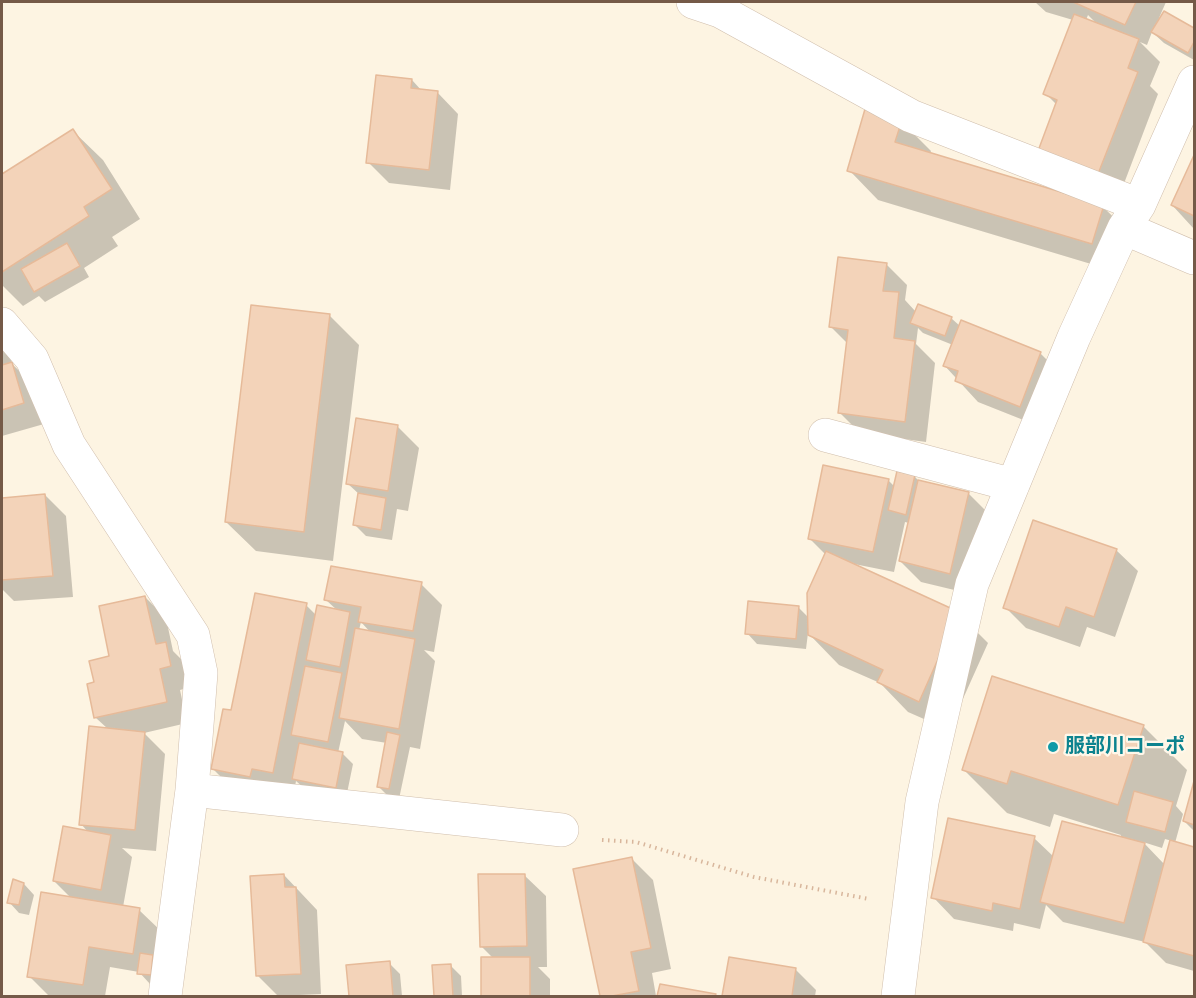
<!DOCTYPE html>
<meta charset="utf-8">
<style>
body{margin:0}
#map{position:relative;width:1196px;height:998px;overflow:hidden;background:#fdf4e2;font-family:"Space Grotesk",sans-serif}
canvas{display:block}
.frame{position:absolute;inset:0;border:3px solid #755a48;pointer-events:none}
</style>
<div id="map">
<canvas width="1196" height="998"></canvas>
<div class="frame"></div>
</div>
<script>
const c = document.querySelector('canvas').getContext('2d');
c.lineJoin = 'round';
function fill(path, color) { c.fillStyle = color; c.fill(path, 'evenodd'); }
function stroke(path, color, width, dash) { c.strokeStyle = color; c.lineWidth = width; c.lineCap = dash ? 'butt' : 'round'; c.setLineDash(dash || []); c.stroke(path); }
function label(font, color, halo, rows, align = 'center') {
  c.font = font + ' "Space Grotesk","Noto Sans JP",sans-serif'; c.lineWidth = 4.5; c.setLineDash([]); c.textBaseline = 'middle'; c.strokeStyle = halo; c.fillStyle = color; for (const [text, x, y, turn = 0] of rows) {
    c.save(); c.translate(x, y); c.rotate((+turn || 0) * Math.PI / 180); c.textAlign = isNaN(turn) ? turn : align; if (halo) c.strokeText(text, 0, 0); c.fillText(text, 0, 0); c.restore();
  }
}
const shadow = new Path2D(`
 M1035,2H1166L1159,18L1161,19L1164,13L1194,30V60L1164,43L1152,32L1147,45L1140,42L1160,62L1150,86L1158,94L1120,194L1061,171L1057,105L1045,93L1073,20L1046,12ZM1088,15L1097,24L1086,20Z
 M412,80L422,91L437,92L458,114L450,190L389,183L368,162Z
 M901,121L931,151L930,154L1103,207L1133,236L1121,273L878,200L849,170Z
 M73,131L103,160L140,219L112,237L118,246L84,268L89,277L45,302L39,296L23,306L2,285V176Z
 M1194,157V229L1172,205Z
 M886,264L907,285L905,300L916,312L951,318L960,326L1040,353L1061,374L1041,427L978,402L944,365L953,345L923,333L918,328L916,344L935,363L926,442L860,433L839,412L848,344L831,327Z
 M252,306L330,316L359,345L333,561L256,551L226,522Z
 M2,344L9,352L12,364L33,384L44,424L2,436Z
 M398,427L419,448L408,511L397,509L392,540L366,536L355,525L360,495L347,483Z
 M915,477L920,482L969,494L990,515L971,594L921,582L900,561L909,523L905,522L894,572L854,564L958,613L988,643L949,730L908,712L880,683L839,665L808,633L806,649L757,644L747,633L798,607L809,618L826,555L810,539L888,480L895,487Z
 M45,495L66,516L73,597L14,601L2,589V499Z
 M1116,550L1138,571L1115,637L1087,627L1080,647L1026,628L1005,607Z
 M421,584L442,605L434,652L424,650L435,661L420,749L410,747L399,799L389,797L378,786L387,743L362,739L345,721L338,753H342L353,764L346,798L305,789L296,781L294,793L234,790L213,769L232,712L306,605L316,615L338,611L326,600ZM361,622L371,633L359,630Z
 M145,597L166,618L173,651L187,665L191,687L180,690L187,723L144,733L165,754L156,851L122,848L132,857L123,907L139,910L161,931V985L150,984L139,972L110,967L105,996H49L29,976L72,899L54,881L88,832L81,824L108,729L96,718V683Z
 M1143,726L1187,770L1176,806L1183,814L1175,843L1194,848V971L1166,963L1145,942L1063,922L1046,905L1040,929L1014,923L1013,931L954,919L933,897L1034,838L1054,857L1120,838L1121,835L1054,814L1050,827L1007,813L964,770ZM1165,839L1172,841L1165,865L1143,842L1162,848Z
 M1194,787V831L1184,821Z
 M632,859L653,880L671,969L652,973L656,996H601L575,870Z
 M284,875L317,910L321,994L278,996L257,975Z
 M524,875L546,896L547,967H538L550,979V996H482L483,958H493L481,946Z
 M24,884L34,895L29,915L19,913L9,902Z
 M730,959L795,969L816,990L815,996H724Z
 M389,963L400,974L402,996H350L347,966Z
 M450,965L461,976L462,996H436L434,966Z
 M661,986L715,996H716H659Z`);
const building = new Path2D(`
 M1073,2H1136L1125,25Z
 M1164,11L1194,28V42L1188,53L1151,32Z
 M1074,14L1139,39L1128,68L1138,72L1098,174L1038,151L1057,100L1043,94Z
 M376,75L412,79L411,88L438,91L429,170L366,163Z
 M865,109L902,120L895,142L1104,205L1092,244L847,171Z
 M73,129L112,189L84,207L89,216L2,272V174Z
 M1194,155V216L1171,205Z
 M67,243L80,266L34,292L21,269Z
 M838,257L887,263L883,291L899,292L894,338L915,341L905,422L838,413L848,330L829,327Z
 M918,304L952,317L945,336L910,323Z
 M251,305L330,314L304,532L225,522Z
 M961,320L1041,352L1020,407L955,381L958,371L943,366Z
 M12,362L24,403L2,410V365Z
 M356,418L398,425L388,491L346,484Z
 M823,465L889,479L873,552L808,539Z
 M897,471L915,475L906,515L888,510Z
 M918,480L969,492L950,574L899,561Z
 M358,493L386,498L381,530L353,525Z
 M45,494L53,576L2,580V498Z
 M1033,520L1117,549L1094,617L1066,607L1059,627L1003,608Z
 M826,551L959,612L919,702L877,682L883,670L808,635L807,593Z
 M331,566L422,582L413,631L358,622L361,607L324,600Z
 M255,593L307,603L273,773L252,769L250,777L211,769L223,709L231,710Z
 M145,596L156,644L166,642L171,666L160,669L167,702L94,718L87,684L94,682L89,661L109,656L99,606Z
 M748,601L799,606L796,639L745,634Z
 M317,605L350,612L340,667L306,660Z
 M355,628L415,639L399,729L339,718Z
 M305,666L342,673L328,742L291,735Z
 M992,676L1144,725L1118,805L1011,771L1007,784L962,770Z
 M89,726L145,732L135,830L79,825Z
 M387,732L400,735L389,789L377,787Z
 M299,743L343,752L336,788L292,779Z
 M1194,781V825L1183,821Z
 M1134,791L1173,802L1165,832L1126,822Z
 M948,818L1035,836L1020,909L993,903L992,911L931,898Z
 M1062,821L1145,843L1124,923L1040,902Z
 M63,826L111,835L101,890L53,881Z
 M1170,840L1194,847V956L1143,942Z
 M632,857L651,948L631,952L639,991L612,996H600L573,869Z
 M284,874L285,887H296L301,974L256,976L250,876Z
 M478,874H525L527,946L480,947Z
 M13,879L24,883L19,905L7,903Z
 M41,892L140,908L133,954L89,947L83,985L27,977Z
 M140,953L153,955L151,975L137,974Z
 M481,957H530V996H481Z
 M729,957L796,968L792,996H722Z
 M390,961L393,996H349L346,965Z
 M451,964L453,996H434L432,965Z
 M660,984L716,994L715,996H657Z`);
const path = new Path2D(`
 M602,840L636,842L754,877L869,899`);
const minor = new Path2D(`
 M693,2L720,11
 M722,2L720,11L911,116L1139,205
 M1124,228L1194,258
 M2,324L32,359L69,445L193,635L201,673L192,790L165,996
 M825,435L1013,485
 M192,790L562,830
 M898,996L922,802L972,584L1074,337L1124,228L1139,205L1194,82`);
const markers = [
 [1053,747,6,"#0f9aa8"]
];
const cultureNames = [
 ["服部川コーポ",1065,747]
];
fill(shadow, '#0003');
fill(building, '#f3d3b9');
stroke(building, '#e6ba99', 1.5);
stroke(minor, '#d0beac', 34);
stroke(path, '#d8b69c', 4, [1.5, 4.5]);
stroke(minor, '#fff', 33);
for (const [x, y, r, color] of markers) { const dot = new Path2D(); dot.arc(x, y, r, 0, 2 * Math.PI); c.fillStyle = color; c.fill(dot); stroke(dot, '#fff7e9', 2); }
label('bold 20px', '#0d838f', '#fff7e9', cultureNames, 'left');
</script>
